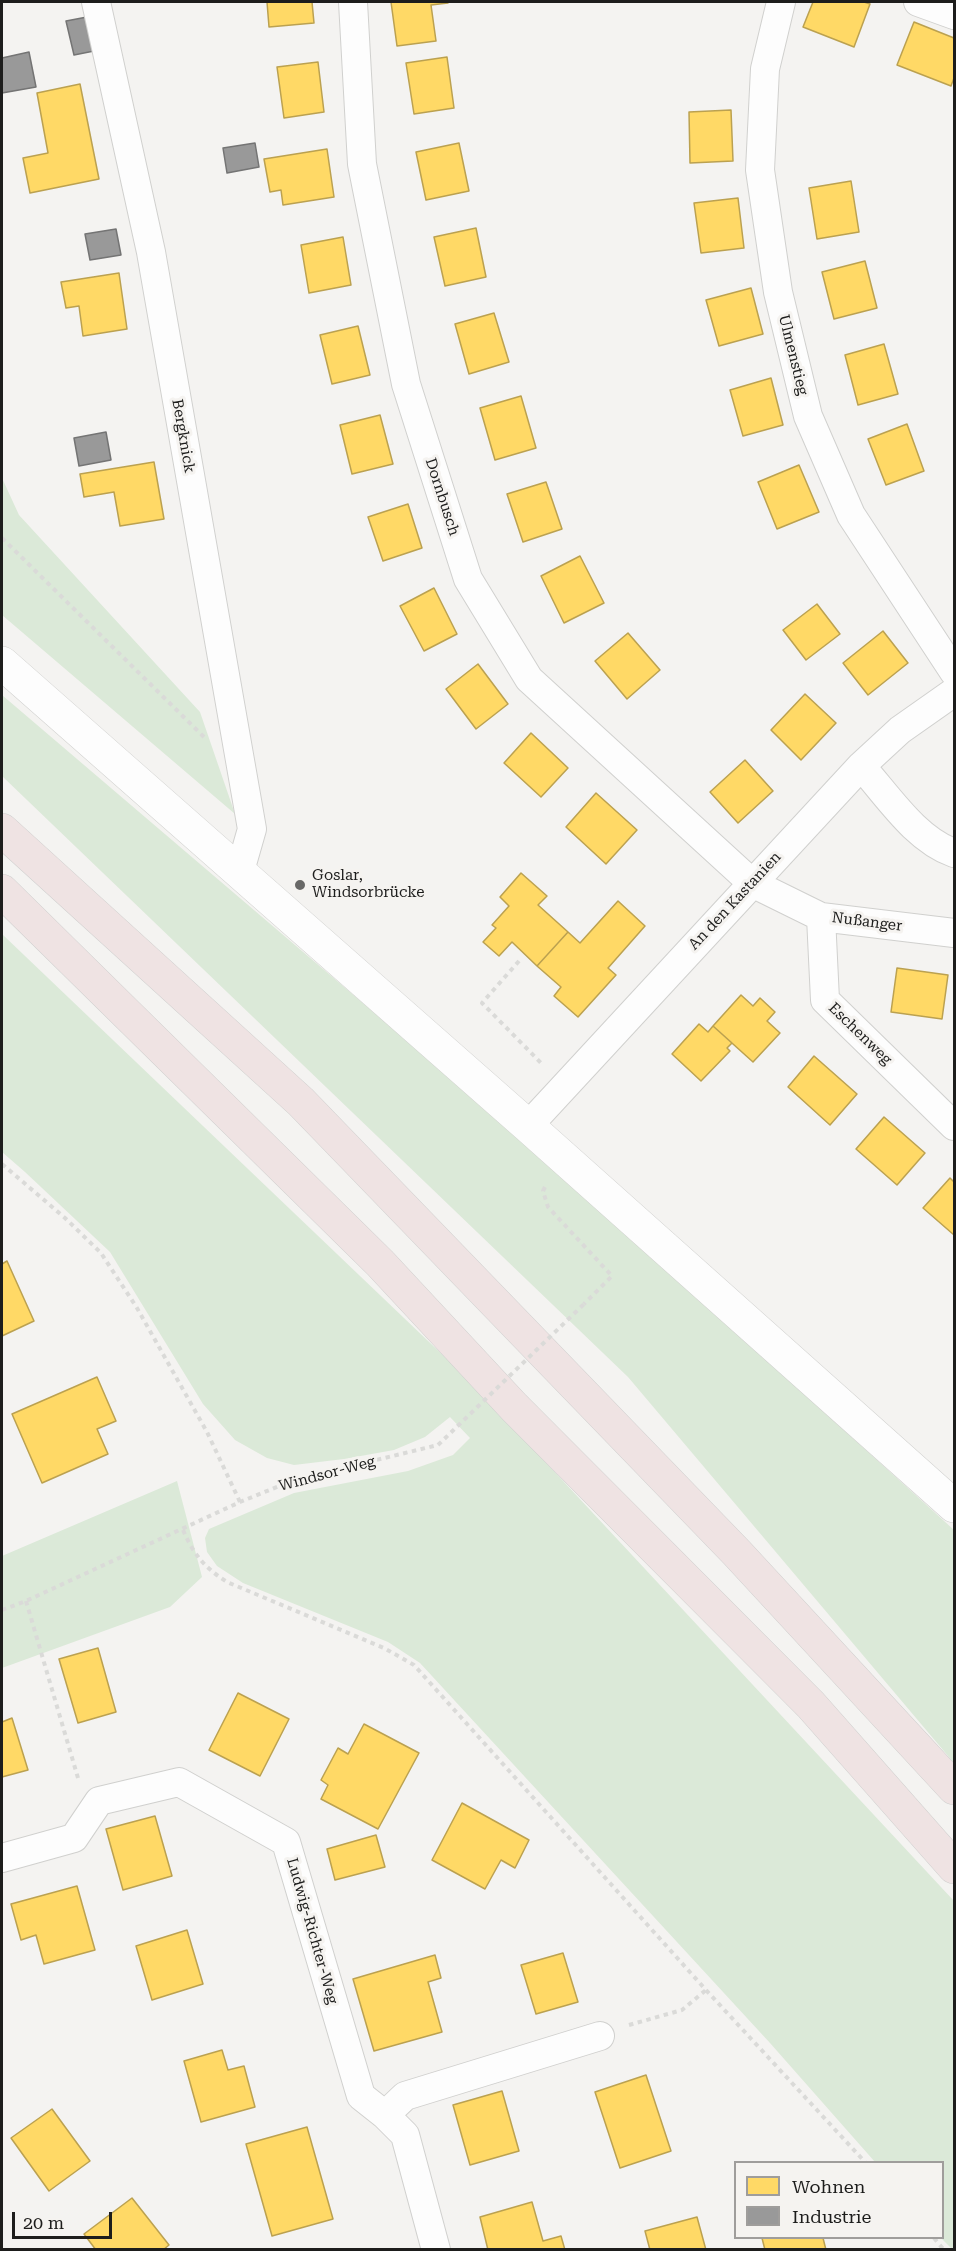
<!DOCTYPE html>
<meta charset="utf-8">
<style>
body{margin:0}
#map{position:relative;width:956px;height:2251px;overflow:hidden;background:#f4f3f1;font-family:"Roboto Serif",serif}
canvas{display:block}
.frame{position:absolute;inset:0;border:3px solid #1d1d1c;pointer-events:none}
.legend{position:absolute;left:734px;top:2161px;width:210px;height:78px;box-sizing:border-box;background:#f5f3f0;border:2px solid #9f9d9b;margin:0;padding:8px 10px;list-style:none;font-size:18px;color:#1d1d1c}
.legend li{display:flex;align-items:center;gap:12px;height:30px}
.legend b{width:30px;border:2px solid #9f9d9b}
.scale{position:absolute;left:12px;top:2212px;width:100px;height:27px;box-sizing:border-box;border:3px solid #1d1d1c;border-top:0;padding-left:8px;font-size:18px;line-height:21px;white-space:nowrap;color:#1d1d1c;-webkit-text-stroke:4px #f5f3f0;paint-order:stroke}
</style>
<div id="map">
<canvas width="956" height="2251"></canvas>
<div class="frame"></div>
<ul class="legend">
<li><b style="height:16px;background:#ffd966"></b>Wohnen</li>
<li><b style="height:16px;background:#999"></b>Industrie</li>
</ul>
<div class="scale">20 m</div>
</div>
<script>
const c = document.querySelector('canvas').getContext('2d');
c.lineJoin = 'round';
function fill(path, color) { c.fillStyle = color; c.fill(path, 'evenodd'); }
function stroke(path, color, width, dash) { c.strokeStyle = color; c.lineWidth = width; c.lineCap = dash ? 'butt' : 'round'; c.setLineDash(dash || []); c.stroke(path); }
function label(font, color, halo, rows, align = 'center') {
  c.font = font + ' "Roboto Serif",serif'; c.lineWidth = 6; c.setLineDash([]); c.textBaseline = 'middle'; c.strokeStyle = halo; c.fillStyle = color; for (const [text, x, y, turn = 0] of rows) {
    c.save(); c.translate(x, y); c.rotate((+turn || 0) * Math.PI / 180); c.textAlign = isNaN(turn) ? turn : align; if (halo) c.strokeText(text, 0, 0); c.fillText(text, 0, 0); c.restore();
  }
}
const green = new Path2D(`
 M2,478L19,515L200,712L235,814L2,615Z
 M2,695L541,1155L954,1530V1763L628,1377L2,776Z
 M2,934L471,1382L954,1901V2249H952L941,2238L942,2162H875L770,2043L420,1663L388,1642L243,1583L217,1566L207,1552L205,1538L209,1529L294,1493L408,1471L453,1455L470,1438L450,1417L425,1437L394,1450L344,1459L294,1465L267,1458L235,1440L203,1404L110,1252L25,1172L2,1152Z
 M177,1481L202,1577L170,1607L2,1668V1556Z`);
const homes = new Path2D(`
 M267,2H312L314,23L269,27Z
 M391,2H448V3L431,5L436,41L397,46Z
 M813,2H864L870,4L854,47L803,27Z
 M914,22L954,38V78L951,86L897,65Z
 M447,57L454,108L414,114L406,63Z
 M318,62L324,112L284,118L277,67Z
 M80,84L99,179L30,193L23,158L48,153L37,93Z
 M731,110L733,161L690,163L689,112Z
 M459,143L469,191L426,200L416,152Z
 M327,149L334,197L283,205L281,190L270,192L264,159Z
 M851,181L859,232L817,239L809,188Z
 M738,198L744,248L701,253L694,203Z
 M476,228L486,277L445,286L434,237Z
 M343,237L351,285L309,293L301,245Z
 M865,261L877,308L834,319L822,272Z
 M119,273L127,329L83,336L79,306L66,308L61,282Z
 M751,288L763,334L719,346L706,300Z
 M494,313L509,362L469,374L455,324Z
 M358,326L370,375L332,384L320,335Z
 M884,344L898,394L858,405L845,355Z
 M771,378L783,425L743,436L730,390Z
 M521,396L536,448L495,460L480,408Z
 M380,415L393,464L352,474L340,425Z
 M907,424L924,471L886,485L868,439Z
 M154,462L164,519L120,526L114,492L84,497L80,474Z
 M799,465L819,512L777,529L758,482Z
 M546,482L562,529L523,542L507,494Z
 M408,504L422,548L383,561L368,517Z
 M580,556L604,603L564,623L541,576Z
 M434,588L457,634L424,651L400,606Z
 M817,604L840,634L806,660L783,630Z
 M883,631L908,663L868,695L843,663Z
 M628,633L660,670L627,699L595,661Z
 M478,664L508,704L476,729L446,689Z
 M805,694L836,723L801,760L771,730Z
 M531,733L568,768L541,797L504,763Z
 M745,760L773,791L738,823L710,792Z
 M596,793L637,830L606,864L566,827Z
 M521,873L547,896L538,905L568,932L537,966L512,942L499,956L483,942L496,928L492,925L509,906L500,897Z
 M618,901L645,926L608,968L616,975L578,1017L554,996L561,987L537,966L568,932L580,943Z
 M897,968L948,975L942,1019L891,1012Z
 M741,995L753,1006L760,998L775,1012L767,1021L780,1033L753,1062L713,1026Z
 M699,1024L708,1032L713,1026L732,1043L727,1048L730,1051L701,1081L672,1054Z
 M814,1056L857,1094L830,1125L788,1087Z
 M884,1117L925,1153L897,1185L856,1149Z
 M950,1178L954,1182V1235L923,1208Z
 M7,1261L34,1321L2,1336V1264Z
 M97,1377L116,1421L97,1429L108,1454L42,1483L12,1414Z
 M98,1648L116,1712L78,1723L59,1659Z
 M238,1693L289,1719L260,1776L209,1750Z
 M12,1718L28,1770L2,1777V1722Z
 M364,1724L419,1753L378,1829L321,1799L328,1785L321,1780L338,1748L348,1754Z
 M462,1803L529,1840L515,1868L501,1860L485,1889L432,1860Z
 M155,1816L172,1876L123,1890L106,1829Z
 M376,1835L385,1867L335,1880L327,1849Z
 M77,1886L95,1950L44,1964L36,1935L21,1940L11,1904Z
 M187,1930L203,1984L152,2000L136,1946Z
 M563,1953L578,2002L536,2014L521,1965Z
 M435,1955L441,1978L428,1982L442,2032L374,2051L353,1979Z
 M222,2050L228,2070L244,2066L255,2107L201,2122L184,2061Z
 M646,2075L671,2151L620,2168L595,2092Z
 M502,2091L519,2151L470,2165L453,2105Z
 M52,2109L90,2161L49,2191L11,2138Z
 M307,2127L333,2219L272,2236L246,2144Z
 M132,2198L169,2245L163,2250H96L84,2234Z
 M532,2202L543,2241L561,2236L565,2250H488L480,2217Z
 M697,2217L706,2250H650L645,2231Z
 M762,2238H823L826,2250H765Z`);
const industry = new Path2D(`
 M87,17L94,51L74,55L66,21Z
 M29,52L36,87L2,93V58Z
 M255,143L259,167L227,173L223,148Z
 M116,229L121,255L90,260L85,234Z
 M106,432L111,460L79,466L74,438Z`);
const path = new Path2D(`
 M2,538L204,737
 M519,961L482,1003L543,1065
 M2,1164L65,1218L101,1253L137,1308L207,1432L240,1502
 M545,1187L543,1191L548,1207L612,1276L584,1304
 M183,1530C194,1555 204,1567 227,1582L384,1648L414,1665L706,1990L865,2162
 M26,1601L78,1778
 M2,1610L26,1601L240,1502L294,1480L438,1445
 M629,2025L682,2010L706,1990
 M934,2238L944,2250`);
const street = new Path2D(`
 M96,2L151,252L252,829L240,871
 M353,2L362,164L406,384L468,579L529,679L752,883L821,917L954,933
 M781,2L765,69L760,170L778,292L808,416L851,515L954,672
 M918,2L954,15
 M861,766C888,796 915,839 954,853
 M821,917L825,1000L954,1126
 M528,1126L861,766L900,730L954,692
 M2,1858L74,1838L99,1801L179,1782L286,1842L361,2096L385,2115L405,2135L436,2250
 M385,2115L405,2096L600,2036`);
const secondary = new Path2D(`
 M2,663L528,1126L954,1506`);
const highway = new Path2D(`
 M2,830L301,1102L737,1553L954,1788
 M2,891L380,1263L514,1407L811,1705L954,1867`);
const pathBridge = new Path2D(`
 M438,1445L584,1304`);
const markers = [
 [300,885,6,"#686867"]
];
const streetNames = [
 ["Ulmenstieg",793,355,76],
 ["Bergknick",183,436,80],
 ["Dornbusch",442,497,72],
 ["An den Kastanien",735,901,-47],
 ["Nußanger",867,922,7],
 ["Eschenweg",860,1034,44],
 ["Windsor-Weg",327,1474,-15],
 ["Ludwig-Richter-Weg",312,1931,74]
];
const poiNames = [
 ["Goslar,",312,876],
 ["Windsorbrücke",312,893]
];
fill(green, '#dbe9d8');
fill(homes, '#ffd966');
stroke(homes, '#bba150', 1.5);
fill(industry, '#999');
stroke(industry, '#747474', 1.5);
stroke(street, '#d0d0ce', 30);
stroke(secondary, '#d0d0ce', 34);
stroke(highway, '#cececd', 34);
stroke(path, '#dadad8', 4, [4.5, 4.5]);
stroke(street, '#fdfdfd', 28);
stroke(secondary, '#fdfdfd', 33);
stroke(highway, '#efe3e3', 33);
stroke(pathBridge, '#dadad8', 4, [4.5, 4.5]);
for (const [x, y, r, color] of markers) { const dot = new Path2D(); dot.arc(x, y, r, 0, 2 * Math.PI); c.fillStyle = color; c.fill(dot); stroke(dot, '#f5f3f0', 2); }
label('15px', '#1d1d1c', '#f5f3f0', streetNames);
label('15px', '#1d1d1c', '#f5f3f0', poiNames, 'left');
</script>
